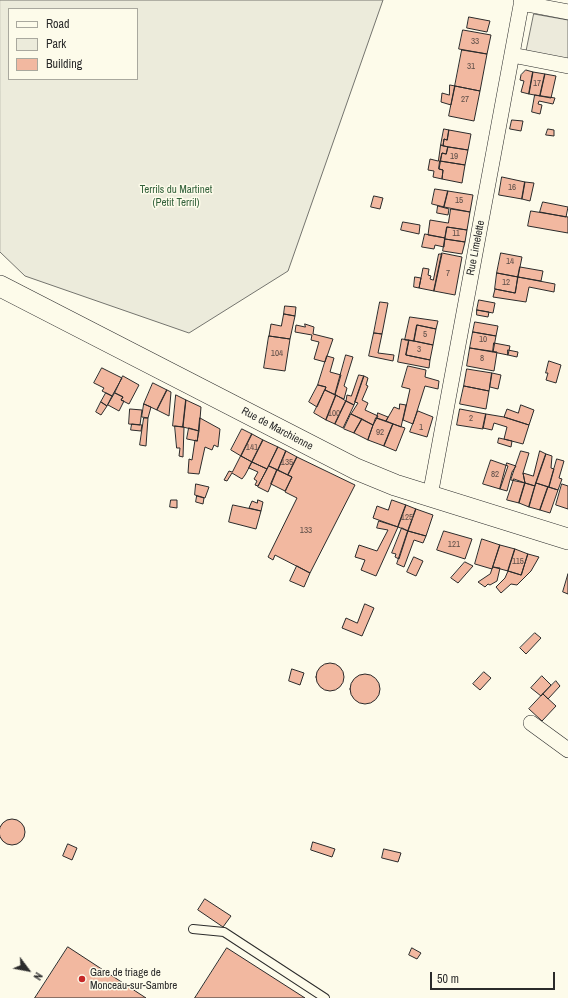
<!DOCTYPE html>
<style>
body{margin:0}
#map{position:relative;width:568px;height:998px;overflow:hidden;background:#fdfbea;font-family:"Archivo Narrow",sans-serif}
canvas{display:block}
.legend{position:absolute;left:8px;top:8px;width:130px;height:72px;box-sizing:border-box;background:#fdfbea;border:1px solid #a9a89e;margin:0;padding:5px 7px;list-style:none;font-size:12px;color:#2b2b2b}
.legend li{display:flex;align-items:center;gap:8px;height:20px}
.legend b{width:20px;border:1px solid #a9a89e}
.north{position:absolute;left:8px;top:950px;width:40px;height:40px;-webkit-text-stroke:3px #fdfbea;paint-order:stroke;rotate:122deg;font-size:11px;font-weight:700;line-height:16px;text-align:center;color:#2b2b2b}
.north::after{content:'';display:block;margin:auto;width:14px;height:18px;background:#2b2b2b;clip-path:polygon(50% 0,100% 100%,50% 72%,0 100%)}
.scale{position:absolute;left:430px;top:972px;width:125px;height:18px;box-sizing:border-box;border:2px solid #2b2b2b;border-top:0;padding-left:5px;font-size:12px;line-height:14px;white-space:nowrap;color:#2b2b2b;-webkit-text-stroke:3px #fdfbea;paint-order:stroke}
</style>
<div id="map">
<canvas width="568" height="998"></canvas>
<ul class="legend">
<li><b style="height:5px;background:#fdfbea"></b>Road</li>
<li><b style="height:11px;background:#ecebdb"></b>Park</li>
<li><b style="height:11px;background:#f2b8a0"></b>Building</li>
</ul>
<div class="north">N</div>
<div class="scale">50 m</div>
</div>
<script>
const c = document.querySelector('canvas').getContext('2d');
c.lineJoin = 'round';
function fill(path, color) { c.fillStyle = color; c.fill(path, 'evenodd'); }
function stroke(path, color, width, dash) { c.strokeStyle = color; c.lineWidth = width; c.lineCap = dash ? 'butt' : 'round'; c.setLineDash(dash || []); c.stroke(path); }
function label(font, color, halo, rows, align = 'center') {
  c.font = font + ' "Archivo Narrow",sans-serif'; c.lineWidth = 3; c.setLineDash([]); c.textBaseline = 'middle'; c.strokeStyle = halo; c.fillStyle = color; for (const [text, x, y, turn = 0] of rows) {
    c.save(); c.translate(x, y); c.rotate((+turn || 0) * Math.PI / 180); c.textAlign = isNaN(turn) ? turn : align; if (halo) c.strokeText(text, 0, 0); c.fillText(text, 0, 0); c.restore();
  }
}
const green = new Path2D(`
 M0,0H383L288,271L189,333L25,276L0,252ZM9,9H137V79H9Z`);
const parking = new Path2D(`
 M534,14L568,20V61L526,53Z`);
const building = new Path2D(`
 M469,17L490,21L487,32L467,28Z
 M463,30L491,35L487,54L459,49Z
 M462,50L487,54L480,91L455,86Z
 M526,70L533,72L529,94L521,92L524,81L520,80L521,75Z
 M533,72L545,74L540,96L529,94Z
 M545,74L556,76L551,98L540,96Z
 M450,85L455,86L451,105L441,102L442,93L449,95Z
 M455,86L480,91L474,121L449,116Z
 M535,95L555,98L553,104L539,101L538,104L542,105L540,114L532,112Z
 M512,120L523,121L521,131L510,129Z
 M444,129L449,130L447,140L444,139L443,146L441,145Z
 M548,129L554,130V136L546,135Z
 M449,130L471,134L468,150L443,146L444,139L447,140Z
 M441,145L448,147L446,154L442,153L439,169L443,170L442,179L433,177L434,171L428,170L430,159L438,161Z
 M448,147L468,150L465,165L440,161L442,153L446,154Z
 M440,161L465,165L462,183L442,179L443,170L439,169Z
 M502,177L525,182L522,199L499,195Z
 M525,182L534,183L530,201L522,199Z
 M435,189L448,191L444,207L432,204Z
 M448,191L473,195L470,212L444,207Z
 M374,196L383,198L380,209L371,207Z
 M543,202L568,207L566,217L540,212Z
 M438,206L449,209L448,215L437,213Z
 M451,209L470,212L467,230L447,227L445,238L428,235L430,220L448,223Z
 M531,211L568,217V233L528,226Z
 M403,222L420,225L419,234L401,230Z
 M447,227L467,230L465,242L445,239Z
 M425,234L445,238L444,247L435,245L434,249L422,247Z
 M445,239L465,242L462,254L443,251Z
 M442,253L462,257L455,295L434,291Z
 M501,253L522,257L518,277L497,273Z
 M439,254H442L434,291L419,288L423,268L429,269L428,275L431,276L430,279L433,280Z
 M520,267L543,271L541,281L518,277Z
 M497,273L518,277L515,293L495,289Z
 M415,277L421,278L419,288L414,287Z
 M518,277L555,284L554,292L529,287L526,302L493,297L495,289L515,293Z
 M479,300L495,303L493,313L477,310Z
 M380,302L388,303L382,334L374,333Z
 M285,306L296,307L295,316L284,314Z
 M477,310L489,312L488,317L477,315Z
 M284,314L295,316L290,339L269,336L271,324L281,326Z
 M410,317L438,321L436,329L417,325L414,341L405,340Z
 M475,322L498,326L496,336L473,332Z
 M305,324L314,327L313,334L333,339L325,362L314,359L319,342L311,340L312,335L295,332L296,325L305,327Z
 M417,325L436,329L433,345L414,341Z
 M473,332L496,336L493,352L470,348Z
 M374,333L382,334L378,353L394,355L393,361L369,356Z
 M269,336L290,339L285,371L264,368Z
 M402,339L409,340L406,355L430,360L429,368L398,362Z
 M409,340L433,345L430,360L406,355Z
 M494,343L510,346L508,355L493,352Z
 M470,348L497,352L494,371L467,366Z
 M508,350L518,352L517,357L508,355Z
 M346,355L353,357L344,386L347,388L344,399L335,395Z
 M327,356L334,358L330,372L341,375L335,395L325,390L326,387L318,385Z
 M549,361L561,365L556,383L546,380L548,373H546Z
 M408,366L426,370L425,377L439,381L438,389L425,386L413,424L403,420L410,389L402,387Z
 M102,368L122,378L112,396L102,391L104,388L94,383Z
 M467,369L492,373L489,391L464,386Z
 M492,373L501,375L498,389L490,387Z
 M359,375L364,376L354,405L346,401L347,395L351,396Z
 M123,376L139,385L129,404L121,400L123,397L115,393Z
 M364,376L368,378L366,385L368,386L362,400L368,403L365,410L378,416L373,425L351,414L358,403L355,402Z
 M153,383L167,390L157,410L144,404Z
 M318,385L326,387L317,407L309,402Z
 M464,386L489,391L486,409L460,404Z
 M167,390L171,392L169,416L157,410Z
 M325,390L336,395L326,420L314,413Z
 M106,393L112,396L107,406L101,402Z
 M115,393L123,397L121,400L124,401L119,411L108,405Z
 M176,395L186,400L183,427L173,426Z
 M336,395L346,401L335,424L326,420Z
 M186,400L201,407L199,431L183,427Z
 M346,401L354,405L343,428L335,424Z
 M101,402L107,406L101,415L96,412Z
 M144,404L151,407L148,418L142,417Z
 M400,404L406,405L401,427L386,421L394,407L399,409Z
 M521,405L534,410L529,425L504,417L507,409L518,413Z
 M130,409L142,410L140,425L129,424Z
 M460,409L486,414L483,429L457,425Z
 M418,411L433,417L427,437L410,432Z
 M378,413L388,417L386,421L377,418Z
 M351,414L362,419L354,433L344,429Z
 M486,414L504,417L529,425L523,444L504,439L507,427L494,423L492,430L483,428Z
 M144,418H148L146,446L140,445Z
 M200,418L220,429L218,447L214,445L212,450L205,447L199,474L188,473L189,459L192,460L195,440L197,441Z
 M376,418L393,424L384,446L368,440Z
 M362,419L373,425L368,440L354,433Z
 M132,424L142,425L141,431L131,430Z
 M393,424L405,428L396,451L384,446Z
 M175,426L184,427L183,457L179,456L180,448H177Z
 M189,428L199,431L197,441L187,439Z
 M242,429L252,434L241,456L231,450Z
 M252,434L263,440L252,462L241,456Z
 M499,438L512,441L511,447L498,443Z
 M263,440L278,447L267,469L252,462Z
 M278,447L286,451L278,470L269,466Z
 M286,451L297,457L288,475L278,470Z
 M521,451L529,453L523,473L525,483L511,480Z
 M540,451L546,454L535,486L525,483L523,473L533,476Z
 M546,454L552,456L551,468L554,469L549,487L536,483Z
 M241,456L252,462L245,475L242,479L232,473L227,481L224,480L229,471L232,472Z
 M297,457L355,485L310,573L275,555L273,560L268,557L297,498L285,492L292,477L288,475Z
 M557,459L564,461L559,478L562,479L558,490L549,487Z
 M491,460L508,466L500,489L483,484Z
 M252,462L267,469L258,486L255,485L257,481L254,479L258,472L249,468Z
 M507,463L516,466L512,472L507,491L500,489Z
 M269,466L277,470L268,492L258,487Z
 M277,470L292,477L285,491L271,484Z
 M514,479L525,483L519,503L507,500Z
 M525,483L535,486L529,507L519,503Z
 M536,483L548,487L540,510L529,507Z
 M196,484L209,487L205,498L195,495Z
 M562,484L568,486V509L556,505Z
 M548,487L558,490L550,513L540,510Z
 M197,496L204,498L203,504L196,502Z
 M171,500H177V508L170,507Z
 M258,500L263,502L261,511L249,508L252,501L257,503Z
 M392,500L406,505L398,527L373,518L377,506L388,510Z
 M233,505L261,511L256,529L229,522Z
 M406,505L416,509L408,531L398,527Z
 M416,509L433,515L426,536L408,531Z
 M379,521L398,527L376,576L361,570L365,560L355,557L359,545L377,551L388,530L377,528Z
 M402,528L408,531L399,559L395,557L396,554L392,553Z
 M408,531L426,536L423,543L414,540L404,567L397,564Z
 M444,531L472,539L465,559L437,550Z
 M482,539L500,545L492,569L475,564Z
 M500,545L515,549L508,571L493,567Z
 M515,549L528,554L521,575L508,571Z
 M528,554L539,557L531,571L517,585L511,584L501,593L496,587L505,578L508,571L521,575Z
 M414,557L423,561L416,576L407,572Z
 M465,562L473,566L458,583L451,578Z
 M297,566L310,573L304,587L290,581Z
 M493,567L500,568L497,581L490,585L488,584L485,587L478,582L490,574Z
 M568,574V594L563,592Z
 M365,604L374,608L362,636L342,628L346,618L357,623Z
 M535,633L541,638L526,654L520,648Z
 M316 677a14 14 0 1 1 28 0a14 14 0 1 1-28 0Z
 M292,669L304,673L300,685L289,681Z
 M484,672L491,678L480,690L473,684Z
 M350 689a15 15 0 1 1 30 0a15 15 0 1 1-30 0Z
 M542,676L551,685L541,696L531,688Z
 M556,681L560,686L548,699L543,694Z
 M543,694L556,706L542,721L529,709Z
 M-1 832a13 13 0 1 1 26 0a13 13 0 1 1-26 0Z
 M313,842L335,849L332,857L311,850Z
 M68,844L77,848L72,860L63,856Z
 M384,849L401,853L398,862L382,858Z
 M205,899L231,916L223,927L198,910Z
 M68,947L146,998H35Z
 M227,948L305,998H195Z
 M412,948L421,953L417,959L409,955Z`);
const service = new Path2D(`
 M193,929L224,932L325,998`);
const minor = new Path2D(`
 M521,3L568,12
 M512,55L568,66
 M430,496L522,0
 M531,723L568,750`);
const secondary = new Path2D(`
 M0,286L356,469L395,485L568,539`);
const markers = [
 [82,979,4,"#c62828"]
];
const numberNames = [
 ["33",475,42],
 ["31",471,67],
 ["17",537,84],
 ["27",465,100],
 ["19",454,157],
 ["16",512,188],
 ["15",459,201],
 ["11",456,234],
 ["14",510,262],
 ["7",448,274],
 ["12",506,283],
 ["5",425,335],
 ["10",483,340],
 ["3",419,350],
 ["104",277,354],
 ["8",482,359],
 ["100",334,414],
 ["2",471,419],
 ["1",421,428],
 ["92",380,433],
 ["141",252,448],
 ["135",287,463],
 ["82",495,475],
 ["125",407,518],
 ["133",306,531],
 ["121",454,545],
 ["115",518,562]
];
const parkNames = [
 ["Terrils du Martinet",176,190],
 ["(Petit Terril)",176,203]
];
const streetNames = [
 ["Rue Limelette",476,248,-79],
 ["Rue de Marchienne",277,429,28]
];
const poiNames = [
 ["Gare de triage de",90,973],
 ["Monceau-sur-Sambre",90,986]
];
fill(green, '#ecebdb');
stroke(green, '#74746e', 1);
fill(parking, '#eceadb');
stroke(parking, '#74746e', 1);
fill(building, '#f2b8a0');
stroke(building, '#2b2b2b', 1);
stroke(service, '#2b2b2b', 10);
stroke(minor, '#2b2b2b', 16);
stroke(secondary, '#2b2b2b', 22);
stroke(service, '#fdfbea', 8);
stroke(minor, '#fdfbea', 15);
stroke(secondary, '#fdfbea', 21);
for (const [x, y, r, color] of markers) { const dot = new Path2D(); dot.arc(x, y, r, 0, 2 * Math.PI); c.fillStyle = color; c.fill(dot); stroke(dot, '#fdfbea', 1.5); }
label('9px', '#5d4e48', null, numberNames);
label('11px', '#34623c', '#fdfbea', parkNames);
label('11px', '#2b2b2b', '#fdfbea', streetNames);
label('11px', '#2b2b2b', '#fdfbea', poiNames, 'left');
</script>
